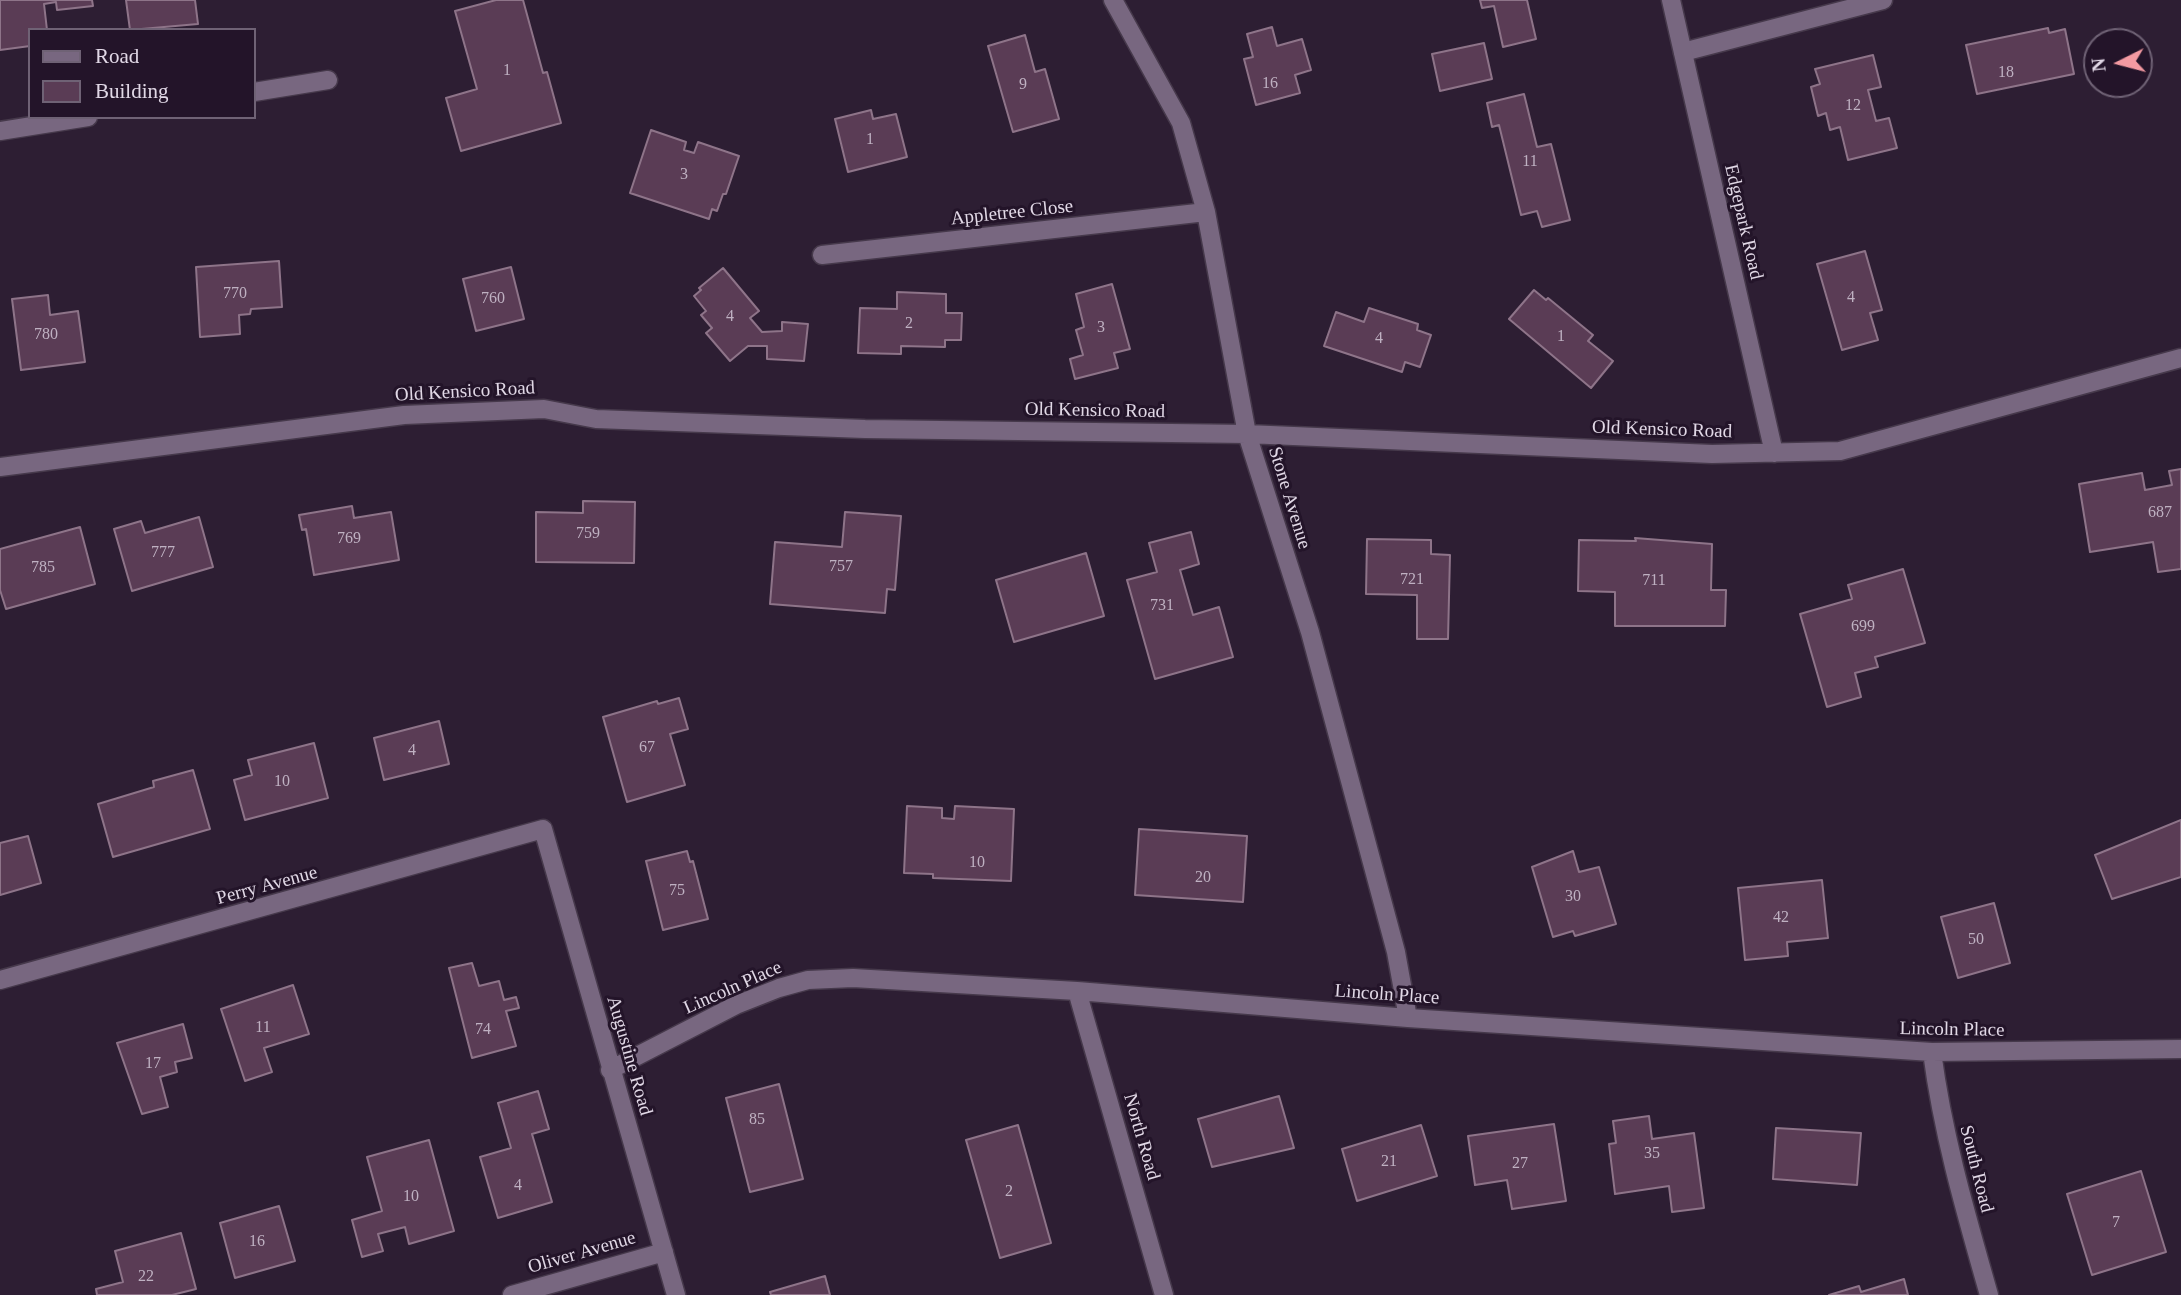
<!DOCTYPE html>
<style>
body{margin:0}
#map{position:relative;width:2181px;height:1295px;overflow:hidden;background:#2d1e33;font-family:"Times New Roman",serif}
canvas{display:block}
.legend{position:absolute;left:28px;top:28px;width:228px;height:91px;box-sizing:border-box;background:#231429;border:2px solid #6f6275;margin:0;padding:9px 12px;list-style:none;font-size:21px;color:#e1d8e6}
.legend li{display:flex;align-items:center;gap:14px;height:35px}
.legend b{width:35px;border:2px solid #6f6275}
.north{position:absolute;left:2083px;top:28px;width:70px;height:70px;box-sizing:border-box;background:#231429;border:2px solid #6f6275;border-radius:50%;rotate:264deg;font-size:19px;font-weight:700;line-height:28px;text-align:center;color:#e1d8e6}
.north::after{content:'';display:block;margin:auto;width:24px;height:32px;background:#f49aa2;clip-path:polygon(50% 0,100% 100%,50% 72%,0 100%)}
</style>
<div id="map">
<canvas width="2181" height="1295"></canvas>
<ul class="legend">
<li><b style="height:9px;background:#786780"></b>Road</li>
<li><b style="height:19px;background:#5a3c55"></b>Building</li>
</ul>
<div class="north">N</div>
</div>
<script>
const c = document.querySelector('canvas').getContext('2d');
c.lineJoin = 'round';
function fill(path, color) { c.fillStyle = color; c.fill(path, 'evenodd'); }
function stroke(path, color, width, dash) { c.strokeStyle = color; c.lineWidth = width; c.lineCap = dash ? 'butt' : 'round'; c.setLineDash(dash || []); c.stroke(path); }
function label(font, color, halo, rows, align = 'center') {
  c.font = font + ' "Times New Roman",serif'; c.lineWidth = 6; c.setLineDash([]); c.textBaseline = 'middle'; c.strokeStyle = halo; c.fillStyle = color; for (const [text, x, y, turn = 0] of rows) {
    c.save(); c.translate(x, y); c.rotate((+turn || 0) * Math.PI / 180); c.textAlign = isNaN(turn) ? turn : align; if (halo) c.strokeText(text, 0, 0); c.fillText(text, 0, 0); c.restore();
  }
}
const building = new Path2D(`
 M0,0H92L93,6L57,10L56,2L44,4L47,30H30V46L0,50Z
 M126,0H195L198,24L130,30Z
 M496,0H523L543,73L547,72L561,123L461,151L446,98L477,89L455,11Z
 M1480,0H1527L1536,39L1503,47L1494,6L1482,8Z
 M1272,27L1277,46L1302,39L1311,70L1295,75L1300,93L1256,105L1244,59L1253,57L1247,34Z
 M2048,28L2049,33L2065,29L2074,74L1977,94L1966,45Z
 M1025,35L1035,72L1045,69L1059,119L1013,132L988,46Z
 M1484,43L1492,79L1440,91L1432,54Z
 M1873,55L1881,87L1868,90L1876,121L1889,118L1897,148L1848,160L1840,127L1830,130L1826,113L1818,116L1811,87L1820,84L1815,69Z
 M1524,94L1537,147L1551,144L1570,220L1542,227L1537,211L1521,215L1499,125L1492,127L1487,103Z
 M871,110L873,119L896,114L907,157L848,172L835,119Z
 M651,130L686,142L684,150L694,153L698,142L739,156L726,194H723L717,211L712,209L709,219L630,193Z
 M1865,251L1882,310L1870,313L1878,340L1842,350L1817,264Z
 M279,261L282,307L251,309L250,314L239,315L240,334L200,337L196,267Z
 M511,267L524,319L476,331L463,279Z
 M723,268L759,311L750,318L762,332L782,331V322L808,324L804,361L767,359V346H748L730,361L706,333L712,328L701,315L706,311L694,296L701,290L699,288Z
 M1112,284L1130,349L1114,353L1118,368L1075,379L1070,359L1083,355L1076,330L1084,327L1076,294Z
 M1534,290L1546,300L1548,298L1593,335L1588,341L1613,361L1591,388L1509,319Z
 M897,292L946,294V313H962L961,340H945V347L901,346V354L858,353L860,308L897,309Z
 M48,295L50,315L78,311L85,362L21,370L12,299Z
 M1369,308L1418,324L1417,330L1431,335L1420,367L1405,362L1402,372L1324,346L1336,312L1364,322Z
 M2181,469V569L2158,572L2153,542L2090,552L2079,484L2142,473L2145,490L2172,485L2169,471Z
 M583,501L635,502L634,563L536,562V512L583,513Z
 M352,506L354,518L391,512L399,560L314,575L306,529L302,530L299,515Z
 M845,512L901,516L895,590L887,589L885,613L770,604L775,542L842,547Z
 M199,517L213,567L132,591L114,529L141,521L145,533Z
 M80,527L95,584L6,609L0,590V549Z
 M1191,532L1199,564L1180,570L1193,615L1219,607L1233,657L1155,679L1127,580L1157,572L1149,543Z
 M1635,538L1712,544L1711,590H1726L1725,626H1615V592L1578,591L1579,540L1636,541Z
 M1367,539L1431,540V554L1450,555L1448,639H1417V595L1366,594Z
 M1086,553L1104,616L1014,642L996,580Z
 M1903,569L1925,643L1875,657L1878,667L1855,673L1861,697L1827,707L1800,614L1852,599L1848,585Z
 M679,698L688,729L670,734L685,785L627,802L603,717L657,701L658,704Z
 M439,721L449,764L384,780L374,738Z
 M314,743L328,798L245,820L234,780L252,775L248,760Z
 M193,770L210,829L113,857L98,804L154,787L153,781Z
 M907,806L942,808V818L954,819L955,806L1014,809L1011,881L933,878V874L904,873Z
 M2181,820V877L2112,899L2095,855Z
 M1139,829L1247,836L1243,902L1135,895Z
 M28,836L41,883L0,895V843Z
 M687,851L690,862L693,861L708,919L663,930L646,861Z
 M1573,851L1579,872L1599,867L1616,924L1575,936L1573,931L1553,937L1532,867Z
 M1822,880L1828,938L1787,942L1788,956L1745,960L1738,888Z
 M1994,903L2010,963L1958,978L1941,917Z
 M472,963L479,986L499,981L504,1000L516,997L519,1008L506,1011L516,1046L472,1058L449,968Z
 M293,985L309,1034L264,1048L272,1072L245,1081L221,1009Z
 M183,1024L192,1058L175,1062L177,1072L160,1077L168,1107L142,1114L117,1043Z
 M779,1084L803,1179L750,1192L726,1098Z
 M538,1091L549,1129L532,1134L552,1202L498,1218L480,1157L511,1148L498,1103Z
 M1279,1096L1294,1148L1212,1167L1198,1119Z
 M1649,1116L1652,1139L1694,1133L1704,1208L1672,1212L1669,1186L1615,1194L1609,1144L1616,1143L1613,1121Z
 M1554,1124L1566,1201L1512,1209L1507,1180L1475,1185L1468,1136Z
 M1018,1125L1051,1243L1000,1258L966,1140Z
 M1421,1125L1437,1176L1357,1201L1342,1149Z
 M1776,1128L1861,1133L1857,1185L1773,1179Z
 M429,1140L454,1231L409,1244L405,1227L378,1234L383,1251L362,1257L352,1220L382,1211L367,1157Z
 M2141,1171L2166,1252L2092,1275L2067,1194Z
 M279,1206L295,1261L235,1278L220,1223Z
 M181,1233L196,1289L172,1295H97L96,1289L123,1282L115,1251Z
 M825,1276L830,1295H771L770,1292Z
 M1904,1279L1908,1295H1829L1859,1286L1861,1292Z`);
const lane = new Path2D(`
 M1683,52L1883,0`);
const street = new Path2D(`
 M1113,0L1181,123L1206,212L1247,434L1310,632L1396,952L1408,1018
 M1671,0L1774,453
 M254,92L328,80
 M0,131L88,117
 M822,255L1206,212
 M0,467L404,415L544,409L596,419L865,429L1247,434L1712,454L1840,451L2181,358
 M0,980L543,829L676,1295
 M1077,991L1164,1295
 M1932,1052C1943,1136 1966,1214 1989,1295
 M610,1070L736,1005L779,988L808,980L853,978L1077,991L1408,1018L1932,1052L2181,1049
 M512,1295L664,1252`);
const numberNames = [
 ["1",507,71],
 ["18",2006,73],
 ["16",1270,84],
 ["9",1023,85],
 ["12",1853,106],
 ["1",870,140],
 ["11",1530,162],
 ["3",684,175],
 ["770",235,294],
 ["4",1851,298],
 ["760",493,299],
 ["4",730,317],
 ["2",909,324],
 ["3",1101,328],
 ["780",46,335],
 ["1",1561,337],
 ["4",1379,339],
 ["687",2160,513],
 ["759",588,534],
 ["769",349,539],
 ["777",163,553],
 ["757",841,567],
 ["785",43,568],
 ["721",1412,580],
 ["711",1654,581],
 ["731",1162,606],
 ["699",1863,627],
 ["67",647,748],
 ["4",412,751],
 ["10",282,782],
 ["10",977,863],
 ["20",1203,878],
 ["75",677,891],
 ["30",1573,897],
 ["42",1781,918],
 ["50",1976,940],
 ["11",263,1028],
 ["74",483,1030],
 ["17",153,1064],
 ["85",757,1120],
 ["35",1652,1154],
 ["21",1389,1162],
 ["27",1520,1164],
 ["4",518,1186],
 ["2",1009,1192],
 ["10",411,1197],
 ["7",2116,1223],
 ["16",257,1242],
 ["22",146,1277]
];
const streetNames = [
 ["Appletree Close",1012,213,-6],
 ["Edgepark Road",1743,222,77],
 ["Old Kensico Road",465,392,-3],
 ["Old Kensico Road",1095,411,1],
 ["Old Kensico Road",1662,430,2],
 ["Stone Avenue",1289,498,73],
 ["Perry Avenue",267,886,-15],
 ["Lincoln Place",733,988,-24],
 ["Lincoln Place",1387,995,4],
 ["Lincoln Place",1952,1030,1],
 ["Augustine Road",629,1056,74],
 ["North Road",1141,1137,74],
 ["South Road",1976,1169,76],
 ["Oliver Avenue",582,1253,-16]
];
fill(building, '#5a3c55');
stroke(building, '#8e7489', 2);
stroke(lane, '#46394b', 21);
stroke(street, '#46394b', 21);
stroke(lane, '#786780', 18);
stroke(street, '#786780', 18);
label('16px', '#bfb1c2', null, numberNames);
label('19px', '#e1d8e6', '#231429', streetNames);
</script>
